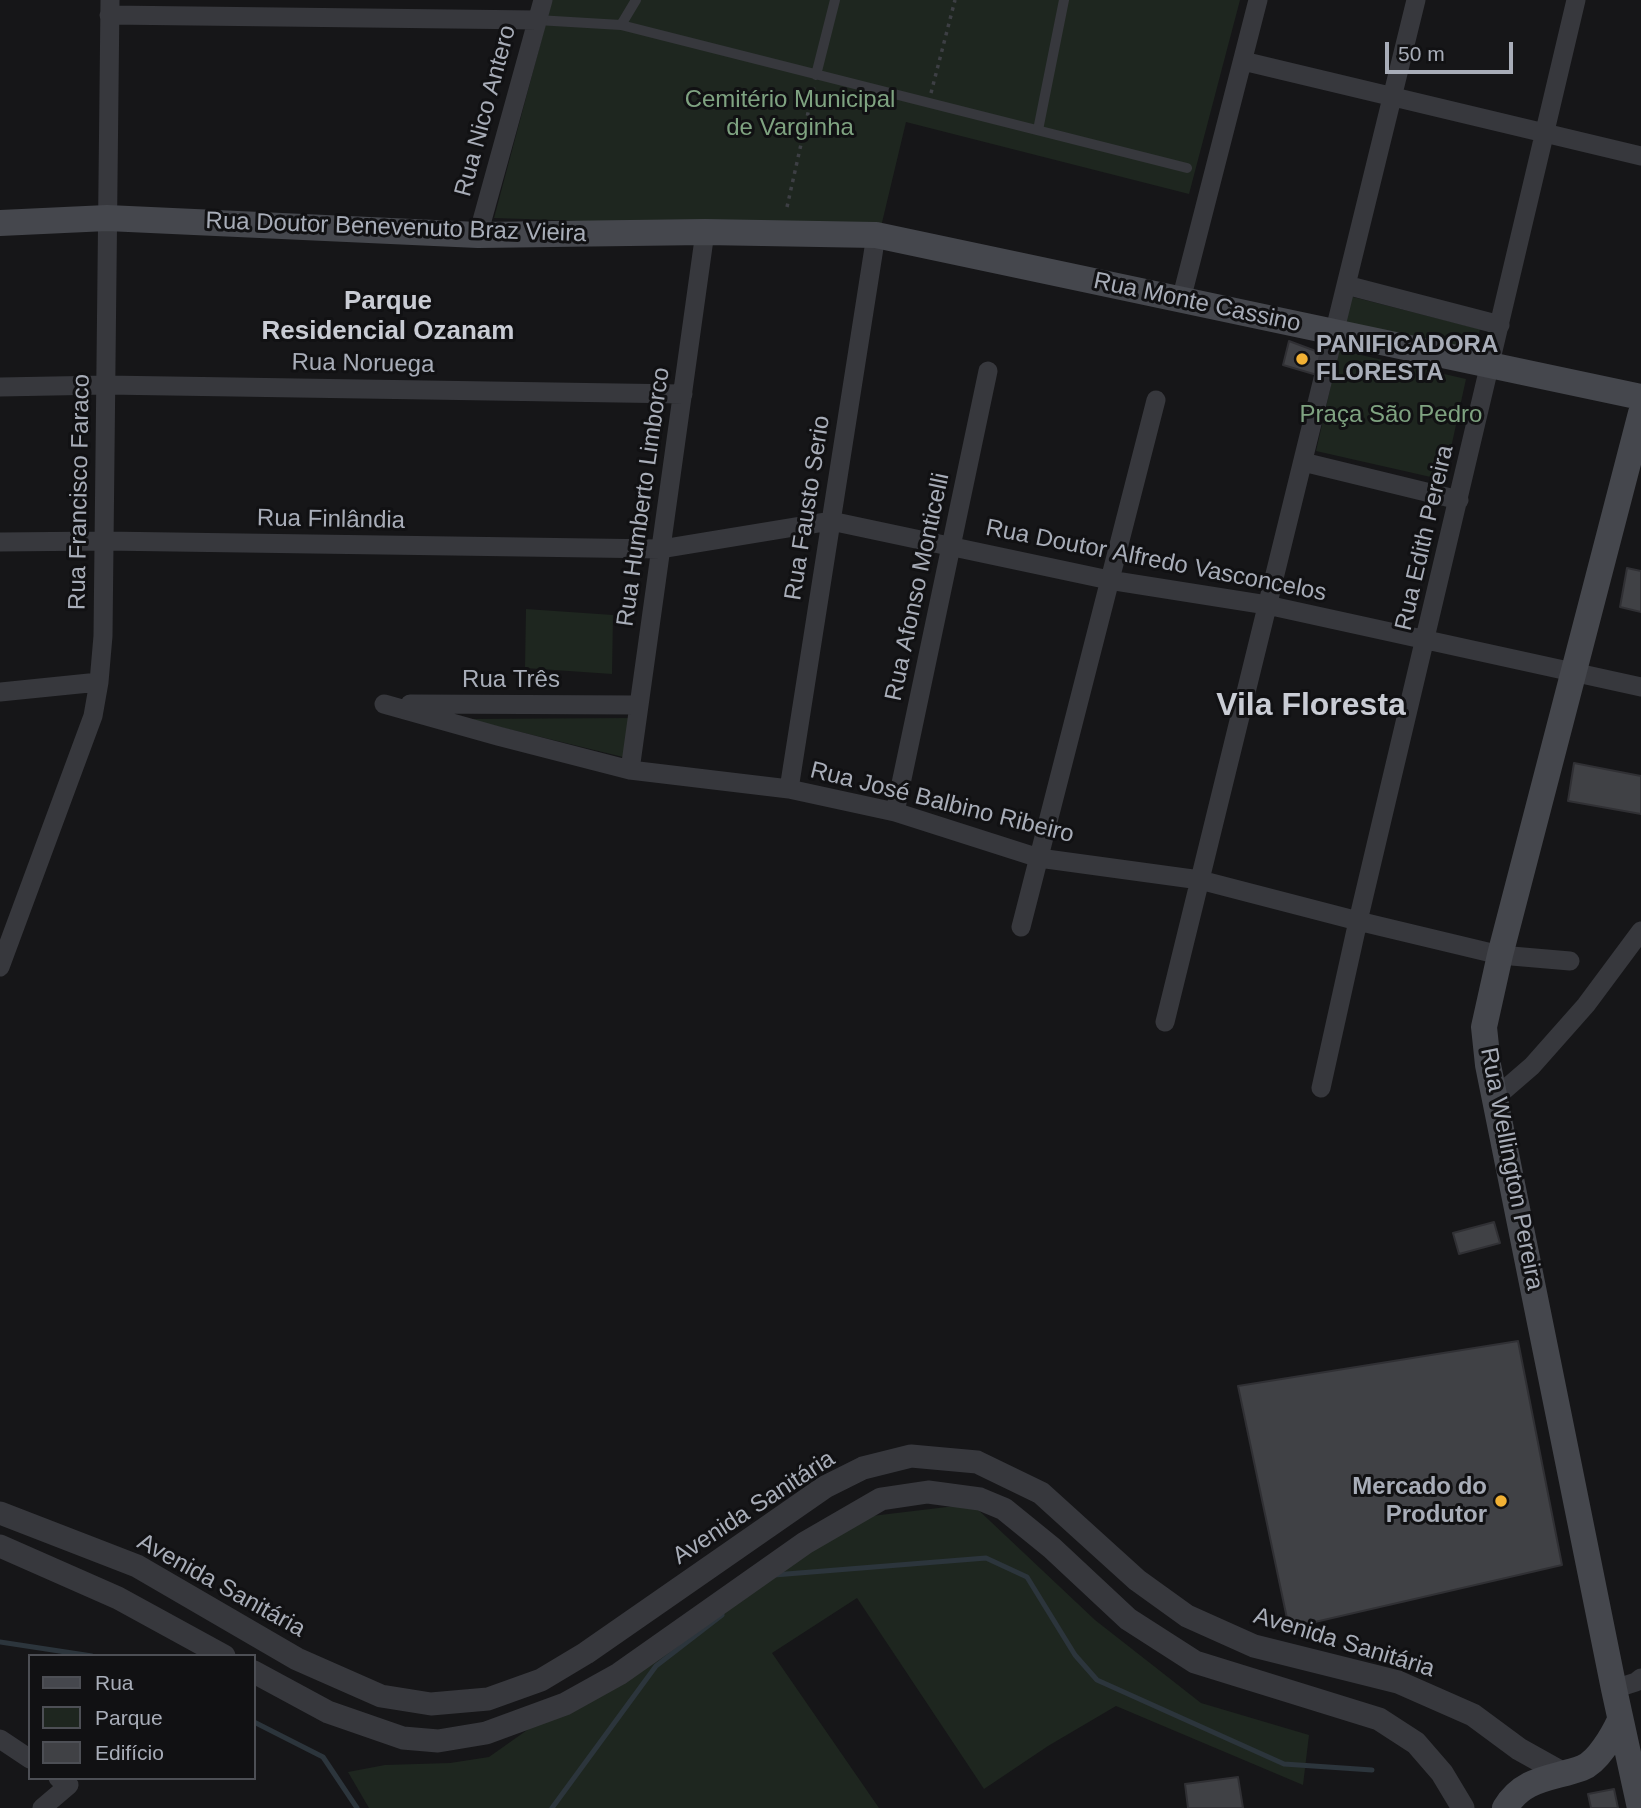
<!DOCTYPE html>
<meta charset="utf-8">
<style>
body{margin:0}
#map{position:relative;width:1641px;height:1808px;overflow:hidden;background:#161618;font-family:Helvetica,sans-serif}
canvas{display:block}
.legend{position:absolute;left:28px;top:1654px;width:228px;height:126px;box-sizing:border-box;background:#111113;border:2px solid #4d4f55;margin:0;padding:9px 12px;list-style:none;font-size:21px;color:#a8adb8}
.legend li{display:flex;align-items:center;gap:14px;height:35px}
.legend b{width:35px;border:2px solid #4d4f55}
.scale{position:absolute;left:1385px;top:42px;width:128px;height:32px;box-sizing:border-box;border:4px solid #a8adb8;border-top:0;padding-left:9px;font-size:21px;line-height:24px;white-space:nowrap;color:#a8adb8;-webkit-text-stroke:5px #111113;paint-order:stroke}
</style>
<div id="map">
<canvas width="1641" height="1808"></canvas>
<ul class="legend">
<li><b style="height:9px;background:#45474d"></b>Rua</li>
<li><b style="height:19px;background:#1e261f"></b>Parque</li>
<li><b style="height:19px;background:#404145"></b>Edifício</li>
</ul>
<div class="scale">50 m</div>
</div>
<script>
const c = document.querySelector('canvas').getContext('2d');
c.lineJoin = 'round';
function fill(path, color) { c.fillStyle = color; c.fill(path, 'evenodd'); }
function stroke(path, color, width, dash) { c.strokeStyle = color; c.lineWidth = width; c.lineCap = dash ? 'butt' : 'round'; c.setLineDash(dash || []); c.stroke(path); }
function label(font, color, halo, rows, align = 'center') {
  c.font = font + ' Helvetica,sans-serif'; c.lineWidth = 6; c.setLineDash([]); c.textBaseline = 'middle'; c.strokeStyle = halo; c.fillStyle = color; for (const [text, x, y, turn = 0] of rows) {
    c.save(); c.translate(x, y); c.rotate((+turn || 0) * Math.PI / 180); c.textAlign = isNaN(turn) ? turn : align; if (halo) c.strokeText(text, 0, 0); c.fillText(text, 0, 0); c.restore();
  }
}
const green = new Path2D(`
 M552,0H1240L1189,194L906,122L880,231L494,218Z
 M1349,296L1480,329L1474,355L1343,323Z
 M1339,350L1466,379L1444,480L1316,451Z
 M526,609L613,615L612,674L525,668Z
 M631,718L623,757L467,719Z
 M972,1504L1095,1620L1201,1703L1309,1735L1303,1785L1116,1706L1048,1746L984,1789L857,1598L772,1653L879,1808H369L348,1772L385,1765L450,1763L489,1757L697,1610L830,1521Z`);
const stream = new Path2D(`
 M774,1575L986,1558L1027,1577L1075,1655L1097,1680L1284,1764L1372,1770
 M0,1642L92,1656
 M254,1722L323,1757L357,1808
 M552,1808L656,1666L722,1615`);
const building = new Path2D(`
 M1289,341L1321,353L1317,375L1283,365Z
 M1627,568L1641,571V612L1620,607Z
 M1574,763L1641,776V814L1568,801Z
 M1494,1222L1500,1243L1459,1254L1453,1233Z
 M1518,1341L1562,1565L1289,1628L1238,1386Z
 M1238,1777L1243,1808H1188L1185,1784Z
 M1614,1789L1618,1808H1591L1588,1794Z`);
const path = new Path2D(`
 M931,93L955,0
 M787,207L814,86`);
const service = new Path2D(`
 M537,20L621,25L1187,168
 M621,25L636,0
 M816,75L835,0
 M1038,130L1064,0`);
const minor = new Path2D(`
 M109,15L537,20
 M1243,61L1641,156
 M478,235L543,0
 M1346,285L1500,325
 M1181,300L1258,0
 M0,387L106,385L683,394
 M1303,462L1459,500
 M0,542L104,541L661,549L831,521L1109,580L1267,605L1641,687
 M0,692L99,682
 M384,704L498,736L630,770L789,789L895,812L1039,858L1200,880L1358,921L1500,955L1570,961
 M410,704L639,705
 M630,770L705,232
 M789,789L876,235
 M895,812L988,371
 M1021,927L1156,400
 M0,967L93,716L99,682L103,636L110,0
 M1165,1022L1416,0
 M1321,1088L1358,921L1576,0
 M1495,1098L1532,1066L1586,1005L1641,931
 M1614,1689L1636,1682L1641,1678
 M0,1739L30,1759
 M42,1808L69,1785L58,1778`);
const tertiary = new Path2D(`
 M0,1513L137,1566L297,1659L381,1696L431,1704L488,1699L541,1680L586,1653L825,1487L863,1468L911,1456L977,1462L1041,1493L1137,1580L1187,1616L1254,1646L1398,1682L1473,1715L1519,1749L1562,1773
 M0,1546L118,1598L224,1656
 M254,1672L328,1712L403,1738L438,1741L486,1733L565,1704L619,1674L805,1543L881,1499L928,1492L980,1499L1004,1509L1052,1548L1128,1619L1195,1662L1379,1719L1416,1743L1442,1773L1463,1808`);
const secondary = new Path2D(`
 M0,223L107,218L478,235L705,232L876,235L1641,397
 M1505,1808C1524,1777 1552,1779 1582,1768C1598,1762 1613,1735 1620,1720
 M1640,1808L1614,1689L1488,1065L1484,1027L1500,955L1641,413`);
const markers = [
 [1302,359,7,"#f2b134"],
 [1501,1501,7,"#f2b134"]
];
const parkNames = [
 ["Cemitério Municipal",790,100],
 ["de Varginha",790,128],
 ["Praça São Pedro",1391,415]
];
const streetNames = [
 ["Rua Nico Antero",486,111,-75],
 ["Rua Doutor Benevenuto Braz Vieira",396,228,2],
 ["Rua Monte Cassino",1197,303,12],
 ["Rua Noruega",363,364,1],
 ["Rua Francisco Faraco",80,492,-89],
 ["Rua Humberto Limborco",644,497,-82],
 ["Rua Fausto Serio",808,508,-81],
 ["Rua Finlândia",331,520,1],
 ["Rua Edith Pereira",1425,538,-77],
 ["Rua Doutor Alfredo Vasconcelos",1156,561,11],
 ["Rua Afonso Monticelli",918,587,-78],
 ["Rua Três",511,680],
 ["Rua José Balbino Ribeiro",942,803,14],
 ["Rua Wellington Pereira",1511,1169,79],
 ["Avenida Sanitária",754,1508,-33],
 ["Avenida Sanitária",221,1586,29],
 ["Avenida Sanitária",1344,1643,17]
];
const poiNames = [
 ["PANIFICADORA",1316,345],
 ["FLORESTA",1316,373],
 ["Mercado do",1487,1487,"right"],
 ["Produtor",1487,1515,"right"]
];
const neighbourhoodNames = [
 ["Parque",388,302],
 ["Residencial Ozanam",388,332]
];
const districtNames = [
 ["Vila Floresta",1311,706]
];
fill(green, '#1e261f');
stroke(stream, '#2c353c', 5);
fill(building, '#404145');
stroke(building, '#303034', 2);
stroke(path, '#3d3f44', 3.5, [3.5, 5]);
stroke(service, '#37383d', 10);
stroke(minor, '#37383d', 19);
stroke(tertiary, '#37383d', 23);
stroke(secondary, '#45474d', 26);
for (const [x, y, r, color] of markers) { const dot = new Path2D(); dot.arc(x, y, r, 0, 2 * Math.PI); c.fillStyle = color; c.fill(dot); stroke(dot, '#111113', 2.5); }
label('24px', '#7fa381', '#111113', parkNames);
label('24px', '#a8adb8', '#111113', streetNames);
label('bold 24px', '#a8adb8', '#111113', poiNames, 'left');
label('bold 26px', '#c9ccd4', '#111113', neighbourhoodNames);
label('bold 32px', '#c9ccd4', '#111113', districtNames);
</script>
